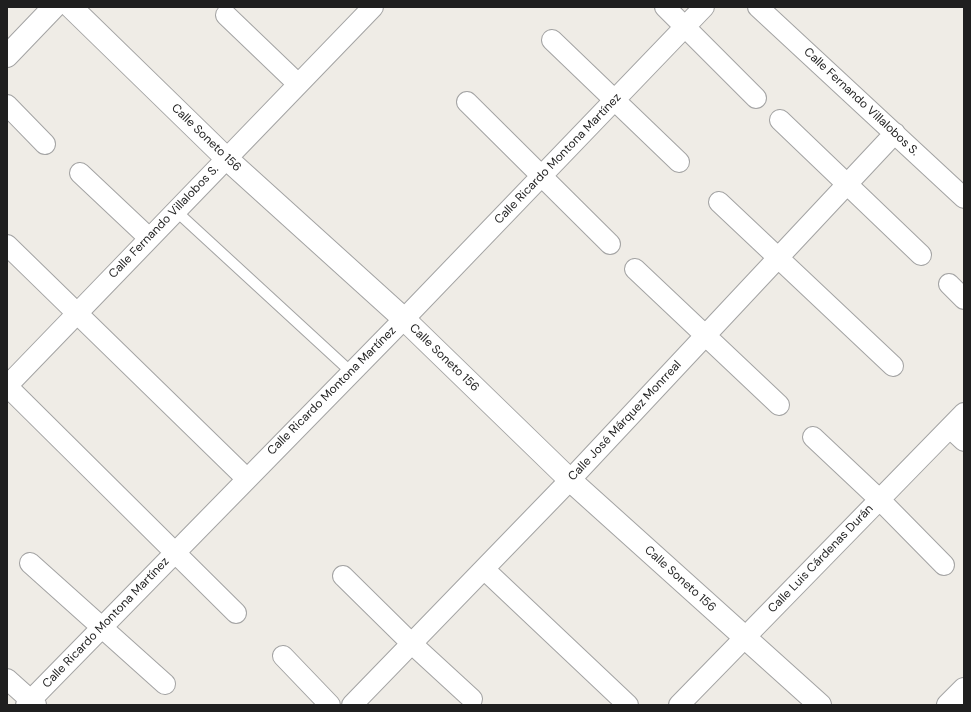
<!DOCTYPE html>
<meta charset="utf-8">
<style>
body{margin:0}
#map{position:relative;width:971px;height:712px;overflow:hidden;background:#efece6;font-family:"DM Sans",sans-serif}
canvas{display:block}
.frame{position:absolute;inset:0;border:8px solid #1f1f1f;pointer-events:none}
</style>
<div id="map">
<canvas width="971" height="712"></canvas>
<div class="frame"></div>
</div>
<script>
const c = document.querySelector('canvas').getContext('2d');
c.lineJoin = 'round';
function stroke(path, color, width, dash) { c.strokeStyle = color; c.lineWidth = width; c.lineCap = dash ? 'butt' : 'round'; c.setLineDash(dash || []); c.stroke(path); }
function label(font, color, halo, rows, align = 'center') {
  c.font = font + ' "DM Sans",sans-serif'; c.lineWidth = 4; c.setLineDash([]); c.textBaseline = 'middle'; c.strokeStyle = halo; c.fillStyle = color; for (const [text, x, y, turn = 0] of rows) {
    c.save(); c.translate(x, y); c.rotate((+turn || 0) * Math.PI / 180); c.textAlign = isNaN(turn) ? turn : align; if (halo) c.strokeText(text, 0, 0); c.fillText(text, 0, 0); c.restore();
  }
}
const service = new Path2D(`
 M176,211L350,371`);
const minor = new Path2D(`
 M665,7L756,98
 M758,7L964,198
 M226,15L298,84
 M552,40L679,162
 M467,102L610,244
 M7,105L45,144
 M780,120L921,255
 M80,173L149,238
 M719,202L893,366
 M7,245L246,478
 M635,269L779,405
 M949,284L964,299
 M7,386L373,7
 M7,386L236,613
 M950,428L964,441
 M813,437L880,500L944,565
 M30,563L165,684
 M484,569L628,705
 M343,576L411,643L472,699
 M283,656L330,705
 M7,679L36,705
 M26,705L404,319L704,7
 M352,705L570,480L895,133
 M679,705L964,413`);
const tertiary = new Path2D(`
 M71,7L226,158L404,319L570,480L820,705
 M7,56L54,7
 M948,705L964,689`);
const streetNames = [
 ["Calle Fernando Villalobos S.",861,102,43],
 ["Calle Soneto 156",206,138,44],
 ["Calle Ricardo Montona Martínez",558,159,-46],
 ["Calle Fernando Villalobos S.",164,222,-46],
 ["Calle Soneto 156",444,358,44],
 ["Calle Ricardo Montona Martínez",332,391,-45],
 ["Calle José Márquez Monrreal",625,421,-47],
 ["Calle Luis Cárdenas Durán",821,559,-46],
 ["Calle Soneto 156",680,579,42],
 ["Calle Ricardo Montona Martínez",106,623,-46]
];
stroke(service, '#a3a3a3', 12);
stroke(minor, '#a3a3a3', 22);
stroke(tertiary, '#a3a3a3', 24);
stroke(service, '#fff', 10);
stroke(minor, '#fff', 20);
stroke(tertiary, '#fff', 22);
label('12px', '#1f1f1f', '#fff', streetNames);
</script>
